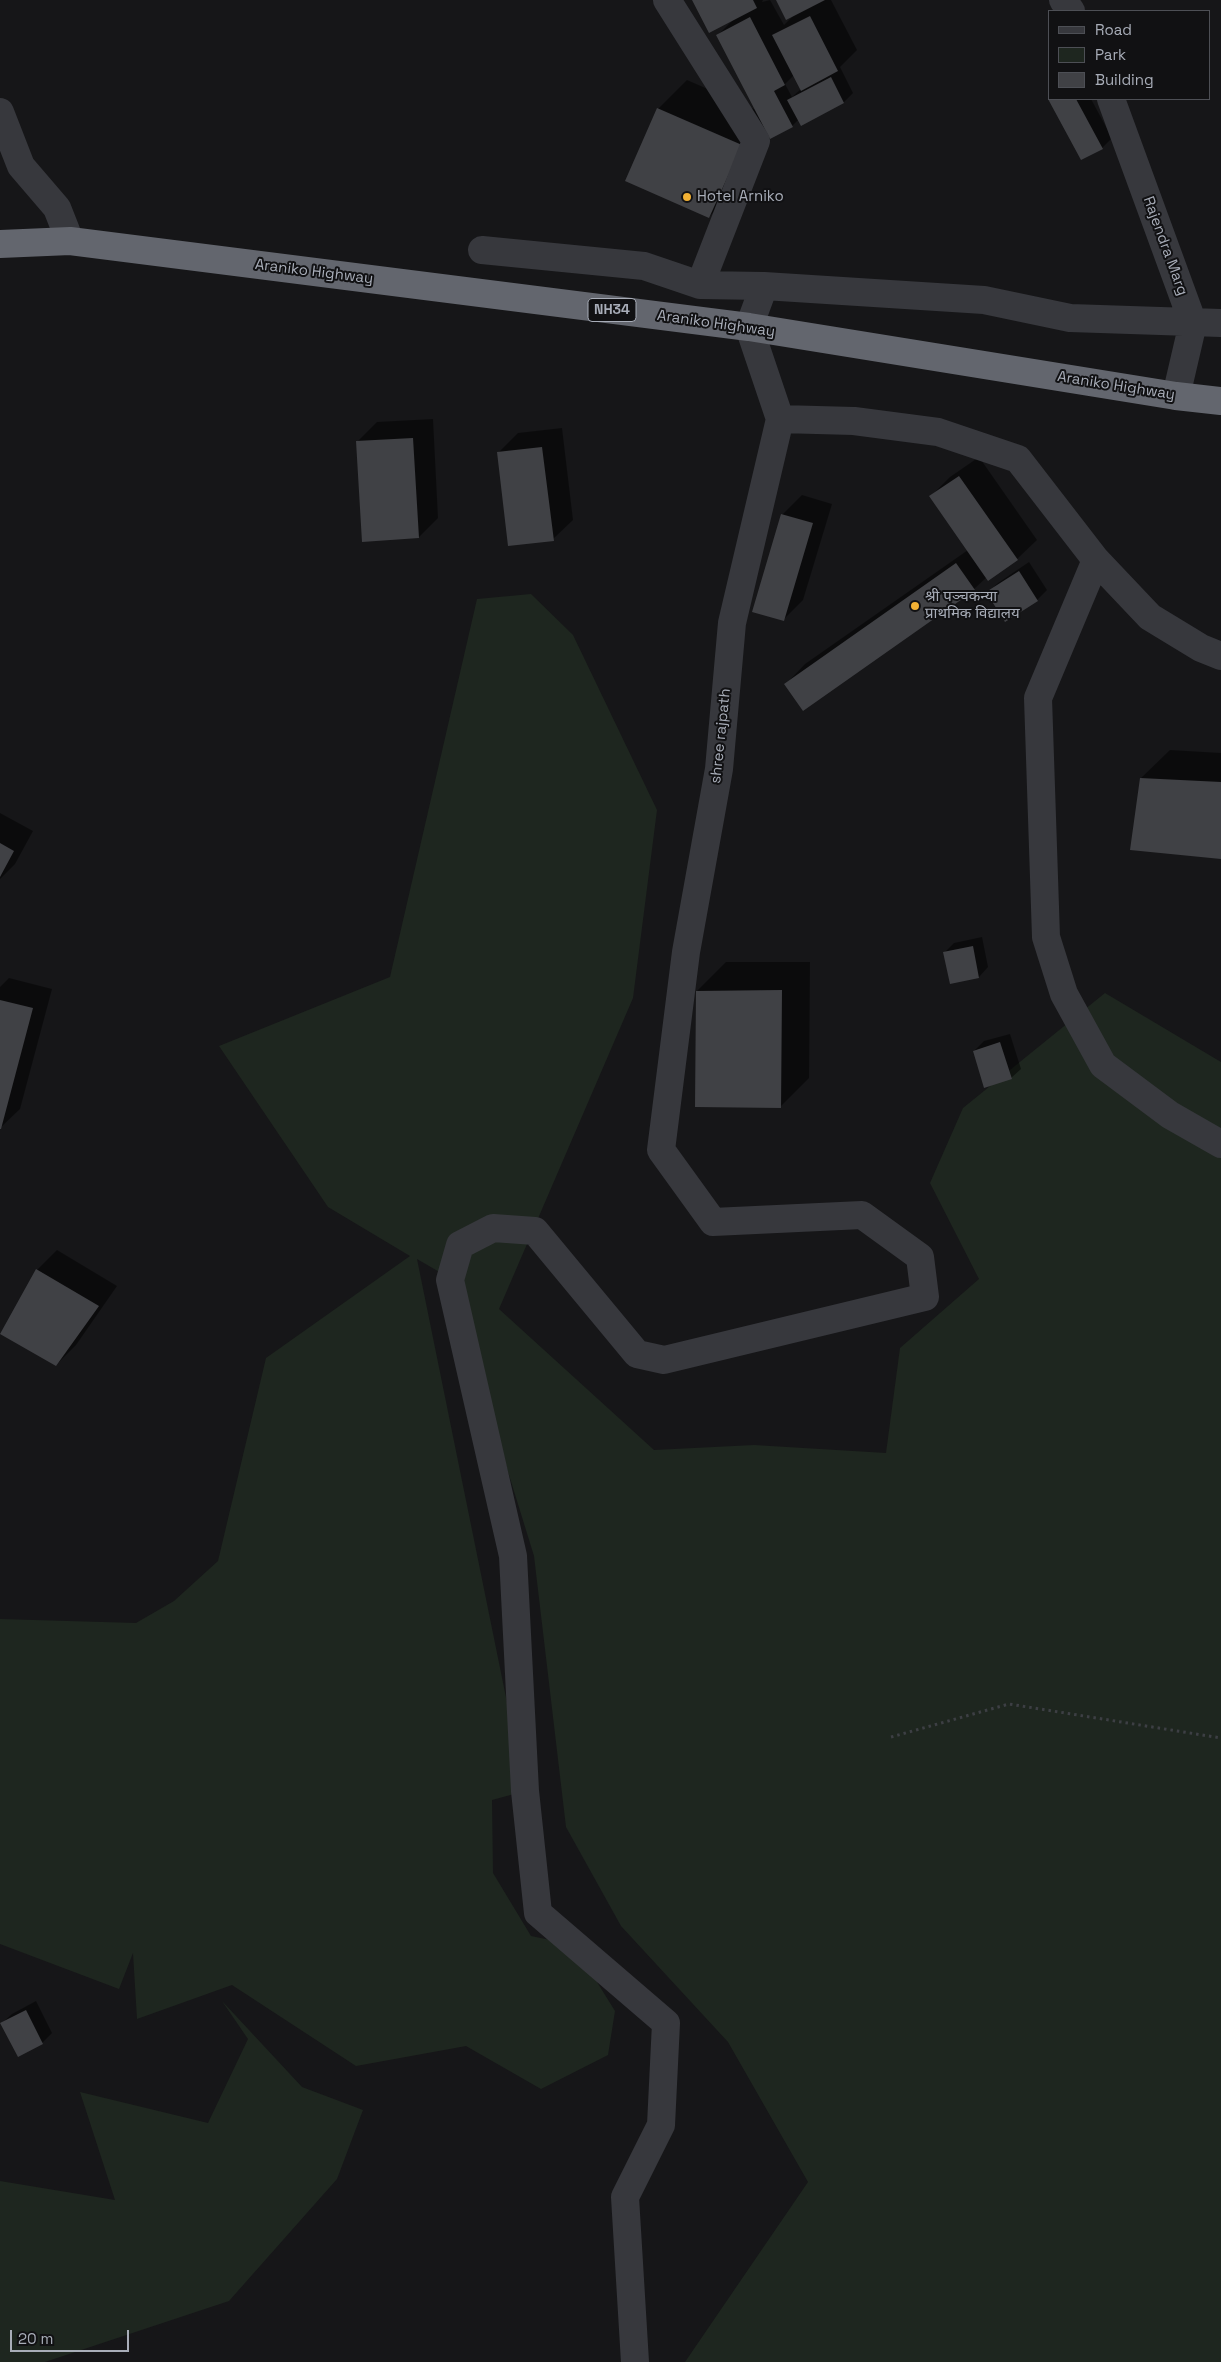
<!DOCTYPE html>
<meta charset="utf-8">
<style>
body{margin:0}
#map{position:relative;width:1221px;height:2362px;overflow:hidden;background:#161618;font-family:"Space Grotesk",sans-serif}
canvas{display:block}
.legend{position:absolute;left:1048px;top:10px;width:162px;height:90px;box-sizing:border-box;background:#111113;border:1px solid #4d4f55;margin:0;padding:6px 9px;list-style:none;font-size:15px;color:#a8adb8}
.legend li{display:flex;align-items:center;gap:10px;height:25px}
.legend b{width:25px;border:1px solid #4d4f55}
.scale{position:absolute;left:10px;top:2330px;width:119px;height:22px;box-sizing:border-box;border:2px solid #a8adb8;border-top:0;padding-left:6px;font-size:15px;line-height:18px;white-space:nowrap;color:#a8adb8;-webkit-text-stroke:4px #111113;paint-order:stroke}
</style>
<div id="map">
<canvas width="1221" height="2362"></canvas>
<ul class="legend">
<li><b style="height:6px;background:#37383d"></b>Road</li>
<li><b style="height:14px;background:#1e261f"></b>Park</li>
<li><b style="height:14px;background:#404145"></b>Building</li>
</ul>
<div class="scale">20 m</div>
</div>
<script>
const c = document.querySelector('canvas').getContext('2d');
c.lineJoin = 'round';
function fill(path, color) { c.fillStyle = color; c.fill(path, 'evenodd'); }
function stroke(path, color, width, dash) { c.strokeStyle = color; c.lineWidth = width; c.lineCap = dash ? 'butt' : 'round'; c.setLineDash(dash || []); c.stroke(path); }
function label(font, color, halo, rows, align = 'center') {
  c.font = font + ' "Space Grotesk","Noto Sans Devanagari",sans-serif'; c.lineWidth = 4; c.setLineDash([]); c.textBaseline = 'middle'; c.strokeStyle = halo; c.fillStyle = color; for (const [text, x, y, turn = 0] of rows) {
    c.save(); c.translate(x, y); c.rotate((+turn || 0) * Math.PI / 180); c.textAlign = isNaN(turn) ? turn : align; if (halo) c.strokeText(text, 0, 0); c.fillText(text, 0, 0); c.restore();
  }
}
const green = new Path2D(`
 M531,594L573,635L657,810L633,998L499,1309L654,1450L754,1445L886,1453L900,1348L979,1279L930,1183L963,1108L1105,993L1221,1062V2362H685L808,2182L728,2042L621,1926L566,1827L534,1556L448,1277L417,1259L525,1791L492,1800L493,1873L531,1936L574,1945L615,2011L608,2055L541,2089L466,2046L356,2066L232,1985L137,2019L133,1953L119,1989L0,1944V1619L136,1623L174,1601L218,1561L266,1358L410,1256L328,1207L219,1046L390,977L477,599Z
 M222,2001L302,2087L363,2110L337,2179L229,2301L45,2362H0V2181L115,2200L80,2092L208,2123L248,2039Z`);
const shadow = new Path2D(`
 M693,0H763L762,2L770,0L784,25L794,15L777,0H831L857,50L840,67L853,93L844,102L801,124L799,119L792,126H765L737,188L709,217L658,109L687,80L756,110L718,35L734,19ZM794,75L801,89L792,97L785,84Z
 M1050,99H1091L1112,138L1102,148Z
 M433,419L438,518L419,537L357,442L377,422Z
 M562,428L573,520L553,539L498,453L518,433Z
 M979,457L1037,540L1017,559L987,577L974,589L786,684L805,664L968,550L931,496L950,477Z
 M802,495L832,504L803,600L783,620L782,515Z
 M1029,562L1047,590L1037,600L988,592L998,583Z
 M1170,750L1221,753V858L1141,778Z
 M0,813L33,831L15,864L0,879Z
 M982,937L988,967L979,977L951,983L944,953L954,943Z
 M726,962H810L809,1078L781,1106L697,991Z
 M9,978L52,989L20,1109L0,1128V987Z
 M1010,1034L1021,1069L1011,1078L974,1051L984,1041Z
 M57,1250L117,1286L76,1345L56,1365L37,1270Z
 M36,2001L52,2033L42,2043L2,2023L12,2014Z`);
const building = new Path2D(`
 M692,0H753L757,8L709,33Z
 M776,0H825L786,20Z
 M810,16L838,71L801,91L772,35Z
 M750,17L785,85L774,91L793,127L770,139L716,35Z
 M831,77L844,103L801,126L787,100Z
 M1048,99H1076L1103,149L1081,160Z
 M657,108L742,145L709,218L625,181Z
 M413,438L419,538L362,542L356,441Z
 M542,447L554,541L508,546L497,452Z
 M959,476L1018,560L988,581L929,496Z
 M781,514L813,523L784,621L752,612Z
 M956,563L975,590L803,711L784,684Z
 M1019,571L1038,601L1005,622L986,592Z
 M1140,778L1221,782V859L1130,850Z
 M0,843L14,851L0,877Z
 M973,946L979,978L950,984L943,952Z
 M782,990L781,1108L695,1107L696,991Z
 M0,1000L33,1008L1,1129H0Z
 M1000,1042L1012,1079L984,1088L973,1051Z
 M36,1269L99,1306L56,1366L0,1334Z
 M26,2010L43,2044L18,2057L0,2023Z`);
const path = new Path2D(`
 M891,1737L1009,1704L1221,1738`);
const street = new Path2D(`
 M667,0L756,141L700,285
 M1063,0L1071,11
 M1111,99L1193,323L1176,396
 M0,112L21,166L57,208L70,241
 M482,250L644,266L700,285L764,286
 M780,419L854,421L938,432L1018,459L1096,560L1150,617L1201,648L1221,656
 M1096,560L1038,698L1046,937L1064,994L1103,1065L1170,1115L1221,1144
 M635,2362L625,2197L661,2125L666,2023L538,1913L525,1791L513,1556L450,1280L460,1245L493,1228L535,1231L637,1354L664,1360L925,1297L920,1257L862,1215L713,1222L661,1150L686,952L719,769L732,623L780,419L749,327L764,286L984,300L1070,318L1221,323`);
const highway = new Path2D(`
 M0,244L70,241L749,327L1176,396L1221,401`);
const markers = [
 [687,197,5,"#f2b134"],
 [915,606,5,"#f2b134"]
];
const shields = [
 [612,310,48]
];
const shieldNames = [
 ["NH34",612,310]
];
const poiNames = [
 ["Hotel Arniko",697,197],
 ["श्री पञ्चकन्या",925,597],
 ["प्राथमिक विद्यालय",925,614]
];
const streetNames = [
 ["Rajendra Marg",1165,246,70],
 ["Araniko Highway",314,272,7],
 ["Araniko Highway",716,324,8],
 ["Araniko Highway",1116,386,9],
 ["shree rajpath",721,736,-84]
];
fill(green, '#1e261f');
fill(shadow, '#0007');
fill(building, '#404145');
stroke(path, '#3d3f44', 3, [2.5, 4]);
stroke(street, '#37383d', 28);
stroke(highway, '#63666e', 28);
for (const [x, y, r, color] of markers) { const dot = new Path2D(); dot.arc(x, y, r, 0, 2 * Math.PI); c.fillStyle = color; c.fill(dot); stroke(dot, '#111113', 2); }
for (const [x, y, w] of shields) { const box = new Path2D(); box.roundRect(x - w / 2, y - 11.5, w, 23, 4); c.fillStyle = '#111113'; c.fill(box); stroke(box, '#a8adb8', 1); }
label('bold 14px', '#a8adb8', null, shieldNames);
label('15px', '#a8adb8', '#111113', poiNames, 'left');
label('15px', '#a8adb8', '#111113', streetNames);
</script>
